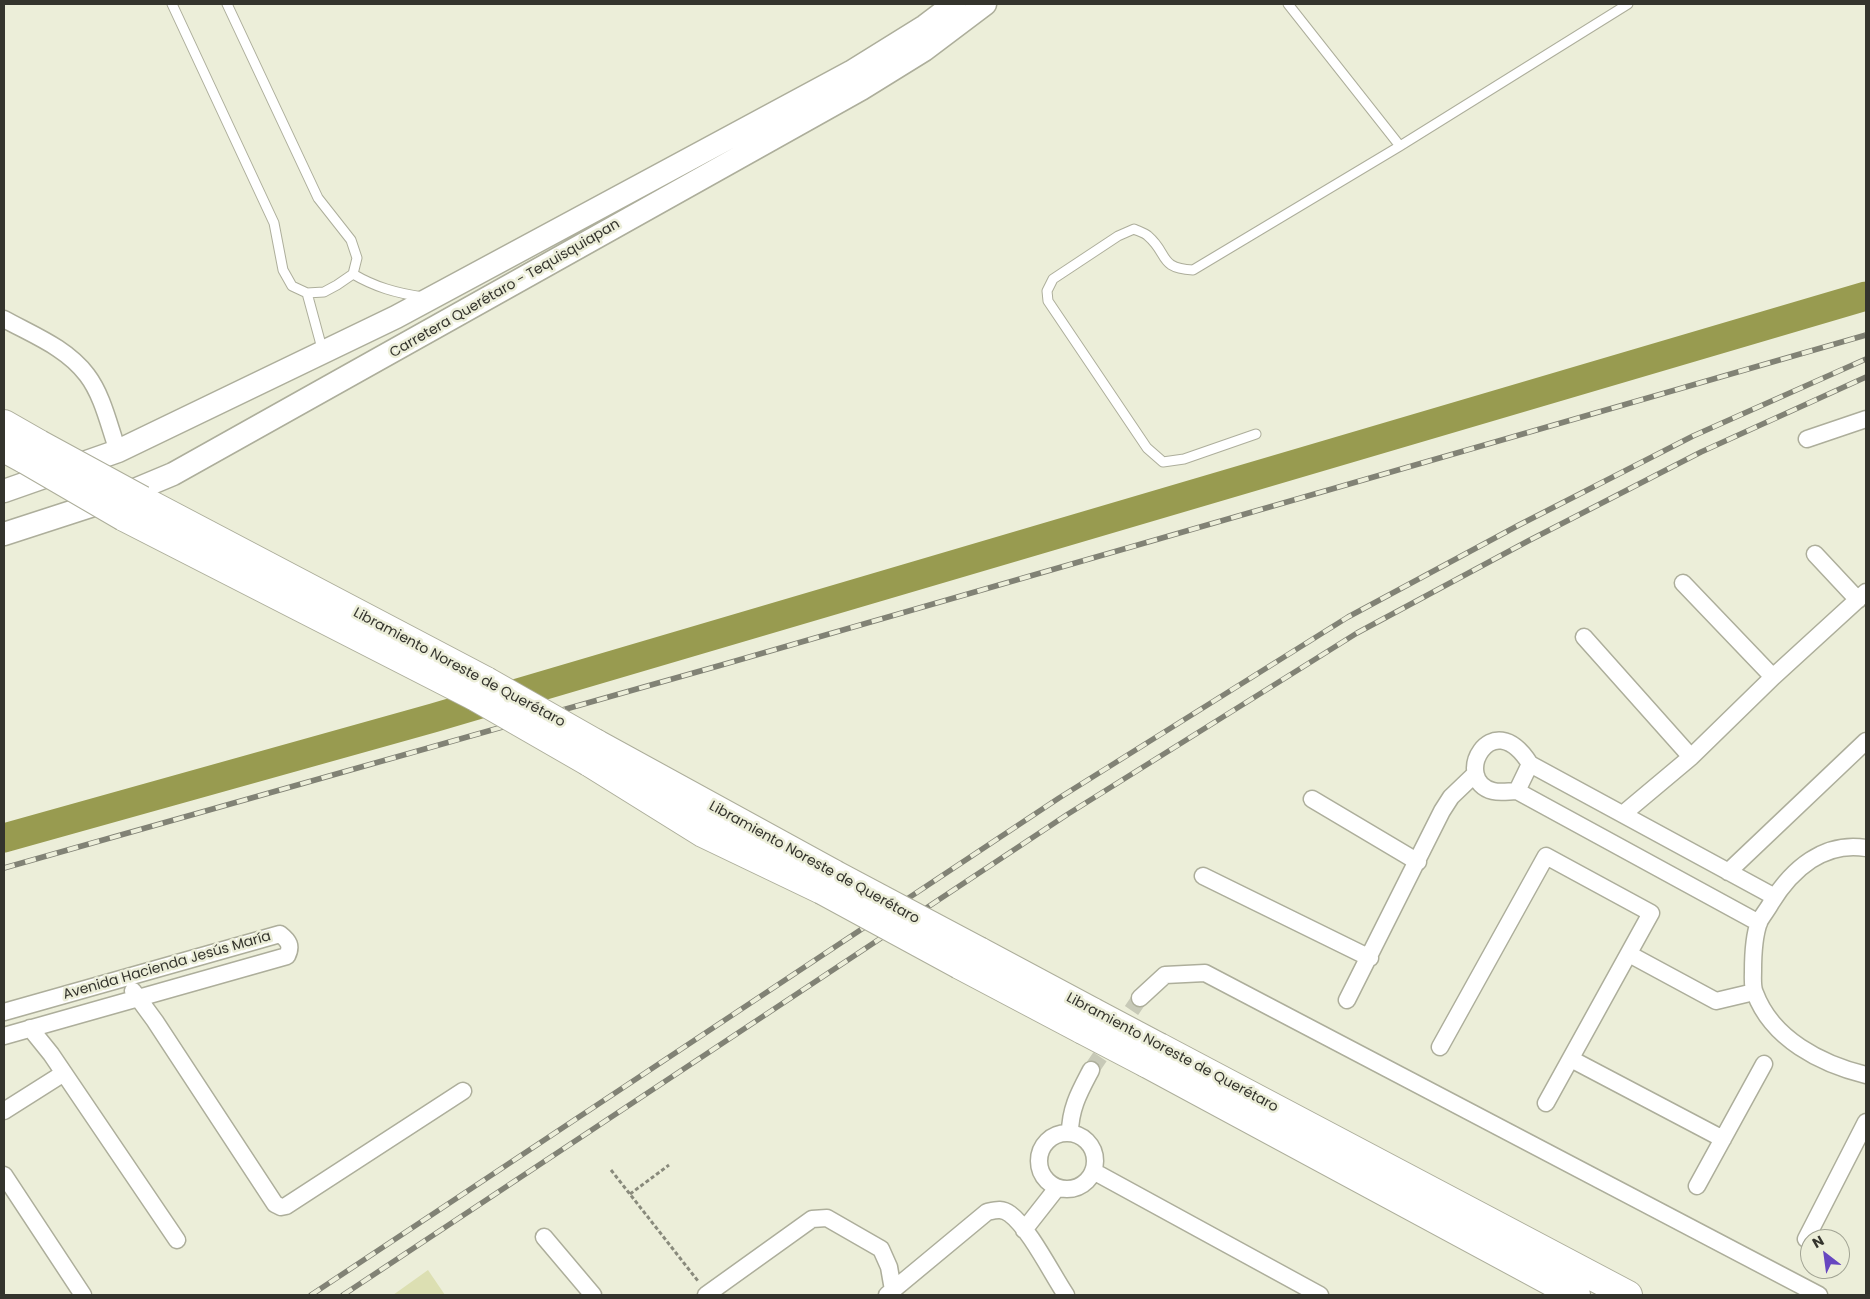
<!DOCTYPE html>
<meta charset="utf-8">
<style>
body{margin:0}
#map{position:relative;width:1870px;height:1299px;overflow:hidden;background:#eceed9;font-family:Poppins,sans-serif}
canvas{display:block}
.frame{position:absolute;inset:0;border:5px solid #34342d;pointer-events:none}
.north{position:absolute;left:1800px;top:1229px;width:50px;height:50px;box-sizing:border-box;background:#eceed9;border:1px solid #a2a494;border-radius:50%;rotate:330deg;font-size:14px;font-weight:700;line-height:20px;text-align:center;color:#34342d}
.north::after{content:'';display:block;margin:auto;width:18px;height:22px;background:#6747c0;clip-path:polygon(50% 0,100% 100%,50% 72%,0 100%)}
</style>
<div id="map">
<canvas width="1870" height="1299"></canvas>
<div class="frame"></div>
<div class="north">N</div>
</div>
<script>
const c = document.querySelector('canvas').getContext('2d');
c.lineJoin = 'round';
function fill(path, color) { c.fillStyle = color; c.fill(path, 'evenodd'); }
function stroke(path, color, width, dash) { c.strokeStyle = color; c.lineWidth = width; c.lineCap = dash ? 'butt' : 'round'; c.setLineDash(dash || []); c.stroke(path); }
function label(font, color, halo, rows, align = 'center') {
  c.font = font + ' Poppins,sans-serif'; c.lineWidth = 5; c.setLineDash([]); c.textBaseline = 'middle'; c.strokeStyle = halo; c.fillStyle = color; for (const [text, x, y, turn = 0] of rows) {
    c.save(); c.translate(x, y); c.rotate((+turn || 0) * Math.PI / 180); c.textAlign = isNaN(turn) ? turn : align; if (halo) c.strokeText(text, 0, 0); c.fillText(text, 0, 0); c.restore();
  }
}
const green = new Path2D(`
 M428,1270L445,1295H393Z`);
const river = new Path2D(`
 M4,838L433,718L1866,296`);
const minorTunnel = new Path2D(`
 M1091,1070L1140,998`);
const path = new Path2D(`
 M611,1170L698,1281
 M630,1194L669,1165`);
const service = new Path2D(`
 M172,4L274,223L283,270L292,286L307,293L323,352
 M227,4L318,198L351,240L357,258L353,274L337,285L324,292L307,293
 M1288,4L1400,146
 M353,274C375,287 396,293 423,297
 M1256,434L1184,459L1163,462L1147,448L1048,301L1047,291L1053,279L1118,236L1134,229C1138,231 1145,233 1148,236C1169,254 1158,268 1193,270L1400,146L1628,4`);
const minor = new Path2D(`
 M4,319C33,335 67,348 87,375C103,396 109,426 118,451
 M1807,439L1866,419
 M1815,554L1858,600
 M1683,583L1773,677
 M1584,637L1691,757
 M1517,791L1530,764
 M1312,799L1418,862
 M1623,814L1691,757L1773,677L1866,592
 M1866,848C1824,841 1792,869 1771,903C1768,909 1762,916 1759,922C1754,936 1753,956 1753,971C1753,978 1752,987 1755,993C1772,1039 1821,1064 1866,1075
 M1728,872L1866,741
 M1203,876L1370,958
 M1759,923L1517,791C1509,791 1501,793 1493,791C1451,781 1491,702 1530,764L1775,897
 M1629,954L1716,1001L1754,992
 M133,991L155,1021L275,1204L281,1207L286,1206L463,1091
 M1140,998L1165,975L1205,973L1819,1295
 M1347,1000L1442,811L1451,797L1475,774
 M4,1012L280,934C289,941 292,946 287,956L4,1036
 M30,1028L51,1054L177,1240
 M1440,1047L1546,856L1651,913L1546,1103
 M1571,1059L1723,1139
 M4,1111L64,1073
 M1070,1133C1070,1108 1080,1091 1091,1070
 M1039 1161a28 28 0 1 1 56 0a28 28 0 1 1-56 0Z
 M1093,1171L1320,1295
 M4,1175L83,1295
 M1697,1186L1764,1064
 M1024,1230L1057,1188
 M544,1237L593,1295
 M1806,1239L1866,1122
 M706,1295L812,1219L827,1218L881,1249L889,1267L893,1290
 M887,1295L987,1212C996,1210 1002,1208 1010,1214C1029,1228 1052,1274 1066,1295`);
const secondary = new Path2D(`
 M4,491L118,451L396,317L851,72L925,26L954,4
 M4,534L118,497L173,474L861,89L924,50L985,4`);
const motorway = new Path2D(`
 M4,424L39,444
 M4,448L26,460
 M142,500L486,681
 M124,517L476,697
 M595,743L834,874
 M589,762L703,833L822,890
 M979,951L1093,1012
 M960,965L1083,1030
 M1159,1047L1628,1295
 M1146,1063L1576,1295`);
const rail = new Path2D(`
 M4,868L718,666L1866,335
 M311,1295L1059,798L1348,617L1519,525L1693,436L1866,359
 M343,1295L1068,814L1357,633L1528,541L1701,452L1866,377`);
const motorwayBridge = new Path2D(`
 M39,444L142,500
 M26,460L124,517
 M486,681L595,743
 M476,697L589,762
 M834,874L979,951
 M822,890L960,965
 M1093,1012L1159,1047
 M1083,1030L1146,1063`);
const streetNames = [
 ["Carretera Querétaro - Tequisquiapan",505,289,-30],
 ["Libramiento Noreste de Querétaro",459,668,28],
 ["Libramiento Noreste de Querétaro",814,863,29],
 ["Avenida Hacienda Jesús María",167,966,-16],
 ["Libramiento Noreste de Querétaro",1172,1053,28]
];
fill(green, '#dcdfb2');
stroke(river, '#989b50', 29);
stroke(minorTunnel, '#c7c9b7', 16, [16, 8]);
stroke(service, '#adae9b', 11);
stroke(minor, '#adae9b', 19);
stroke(secondary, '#adae9b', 25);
stroke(motorway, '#adae9b', 30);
stroke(path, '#898a7c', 3, [4, 2.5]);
stroke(service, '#fff', 9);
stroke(minor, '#fff', 16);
stroke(secondary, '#fff', 22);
stroke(motorway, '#fff', 28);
stroke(rail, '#818275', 5.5);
stroke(rail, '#eceed9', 4, [11]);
stroke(motorwayBridge, '#adae9b', 30, []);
stroke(motorwayBridge, '#fff', 28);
label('14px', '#34342d', '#eceed9', streetNames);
</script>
